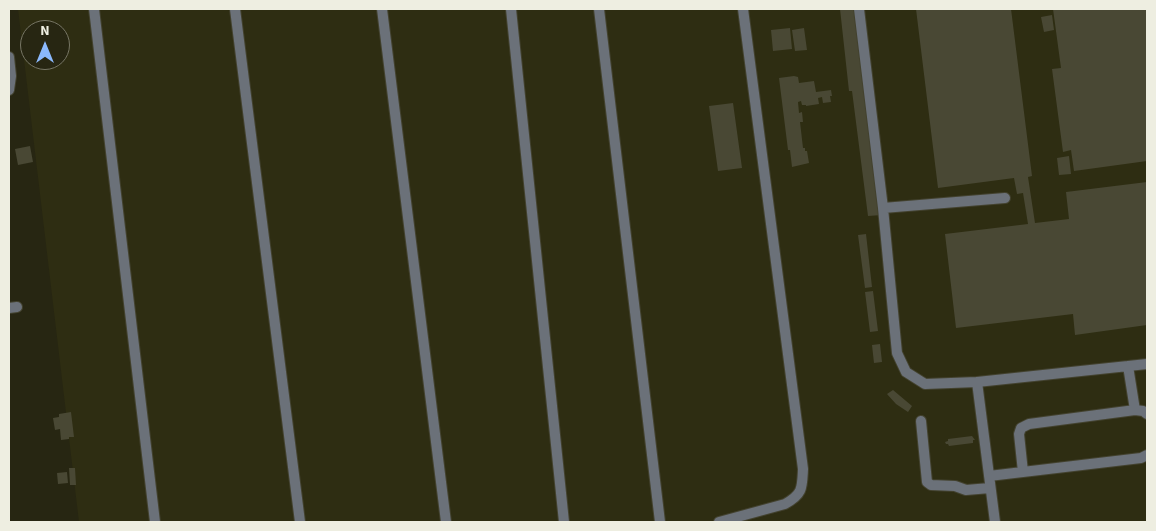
<!DOCTYPE html>
<style>
body{margin:0}
#map{position:relative;width:1156px;height:531px;overflow:hidden;background:#272612;font-family:"Source Sans 3",sans-serif}
canvas{display:block}
.frame{position:absolute;inset:0;border:10px solid #eeeee1;pointer-events:none}
.north{position:absolute;left:20px;top:20px;width:50px;height:50px;box-sizing:border-box;background:#272612;border:1px solid #777665;border-radius:50%;rotate:0deg;font-size:14px;font-weight:700;line-height:20px;text-align:center;color:#eeeee1}
.north::after{content:'';display:block;margin:auto;width:18px;height:22px;background:#8bb9fc;clip-path:polygon(50% 0,100% 100%,50% 72%,0 100%)}
</style>
<div id="map">
<canvas width="1156" height="531"></canvas>
<div class="frame"></div>
<div class="north">N</div>
</div>
<script>
const c = document.querySelector('canvas').getContext('2d');
c.lineJoin = 'round';
function fill(path, color) { c.fillStyle = color; c.fill(path, 'evenodd'); }
function stroke(path, color, width, dash) { c.strokeStyle = color; c.lineWidth = width; c.lineCap = dash ? 'butt' : 'round'; c.setLineDash(dash || []); c.stroke(path); }
const built = new Path2D(`
 M18,9H1147V522H79ZM30,30H60V60H30Z`);
const building = new Path2D(`
 M840,9H857L882,215L868,216L852,91H849Z
 M916,9H1011L1032,176L1028,177L1035,223L1069,219L1066,192L1147,182V325L1075,335L1073,314L956,328L945,234L1028,224L1023,193L1017,194L1014,178L938,188Z
 M1053,9H1147V161L1074,171L1071,150L1063,152L1052,69L1061,68Z
 M1052,15L1054,30L1044,32L1041,17Z
 M790,28L792,49L773,51L771,30Z
 M804,28L807,50L795,51L792,30Z
 M794,76L798,77L799,83L814,81L816,92L831,90L832,96H830L831,102L823,103L822,97L818,98L819,104L806,106V105H802L801,101L798,102L799,113L802,112L803,122H800L803,148H805V151H807L809,163L792,167L790,150H788L779,78Z
 M733,103L742,168L718,171L709,106Z
 M30,146L33,162L18,165L15,149Z
 M1069,156L1071,174L1059,175L1057,158Z
 M866,234L872,287L865,288L858,235Z
 M873,291L878,331L870,332L865,292Z
 M880,344L882,362L874,363L872,345Z
 M893,390L912,406L908,412L896,404L887,394Z
 M71,412L74,437H69V439L61,440L60,429L55,430L53,418L59,417V414Z
 M972,436L975,440H973V443L949,446L948,444H946L945,442L948,441V439Z
 M69,468H75L76,485H70Z
 M67,472L68,483L58,484L57,473Z`);
const service = new Path2D(`
 M94,9L155,522
 M235,9L300,522
 M382,9L446,522
 M511,9L564,522
 M599,9L660,522
 M859,9L883,208L897,353L906,372L925,384L977,382L1147,364
 M883,208L1005,198
 M977,382L995,522
 M1135,410L1143,411L1147,414
 M921,421L927,482L931,485L955,486L966,490L990,488
 M1023,472L1019,434L1021,428L1029,424L1135,410L1128,366
 M989,476L1141,458L1147,455
 M719,522L785,504C803,494 802,488 803,469L743,9`);
const minor = new Path2D(`
 M9,57L11,76L9,90
 M9,308L17,307`);
fill(built, '#2e2d12');
fill(building, '#494834');
stroke(service, '#43422f', 12);
stroke(minor, '#43422f', 12);
stroke(service, '#6b7179', 10);
stroke(minor, '#6b7179', 10);
</script>
